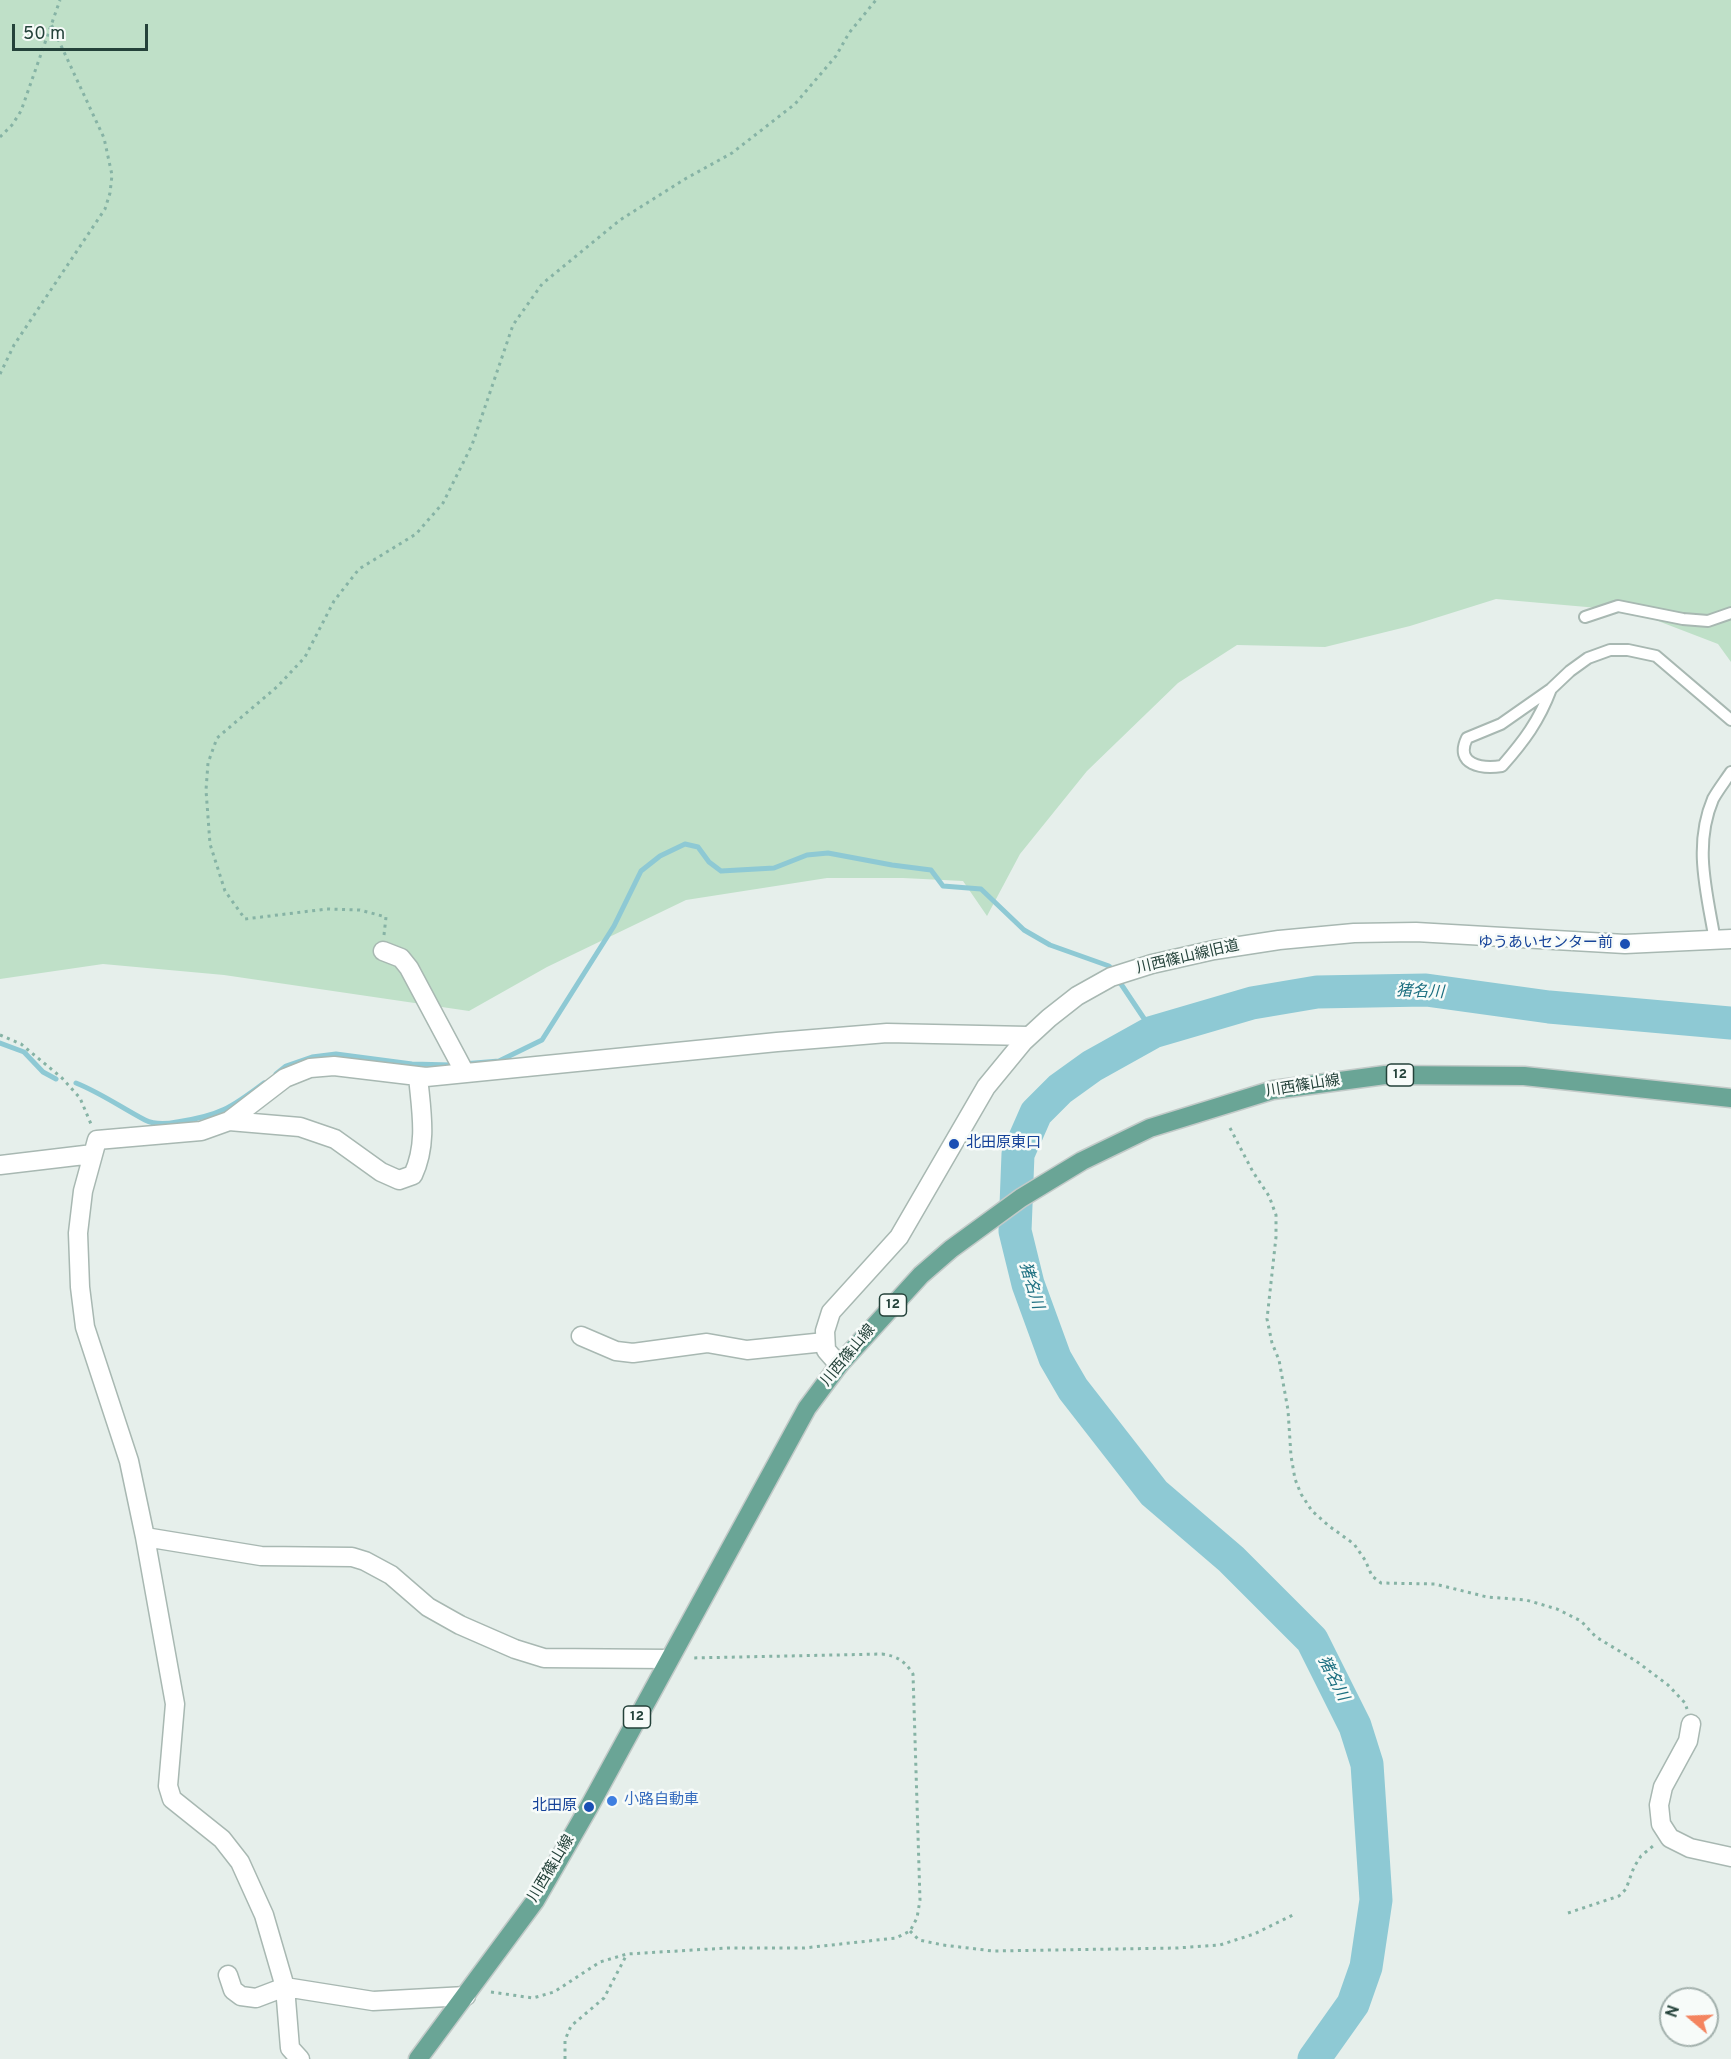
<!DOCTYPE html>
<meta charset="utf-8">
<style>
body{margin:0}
#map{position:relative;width:1731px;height:2059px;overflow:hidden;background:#e6efeb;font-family:Overpass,sans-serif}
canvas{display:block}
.north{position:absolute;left:1659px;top:1987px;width:60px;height:60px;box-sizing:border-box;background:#f7fbf9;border:2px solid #a3b1ad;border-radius:50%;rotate:289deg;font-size:16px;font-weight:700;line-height:24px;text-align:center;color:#24423a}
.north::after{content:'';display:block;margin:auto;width:21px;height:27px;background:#f4845f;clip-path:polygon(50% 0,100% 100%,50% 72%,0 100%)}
.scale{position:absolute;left:12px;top:24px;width:136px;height:27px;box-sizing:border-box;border:3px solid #24423a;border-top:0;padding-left:8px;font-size:18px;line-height:21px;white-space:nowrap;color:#24423a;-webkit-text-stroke:4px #f7fbf9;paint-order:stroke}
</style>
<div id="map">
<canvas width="1731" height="2059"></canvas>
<div class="north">N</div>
<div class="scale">50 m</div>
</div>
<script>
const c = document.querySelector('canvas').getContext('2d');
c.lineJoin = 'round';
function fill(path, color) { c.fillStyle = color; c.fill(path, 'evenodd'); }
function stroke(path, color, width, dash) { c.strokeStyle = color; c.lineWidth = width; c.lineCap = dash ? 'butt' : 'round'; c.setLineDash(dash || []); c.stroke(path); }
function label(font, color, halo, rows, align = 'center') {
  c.font = font + ' Overpass,"Noto Sans JP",sans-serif'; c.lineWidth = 5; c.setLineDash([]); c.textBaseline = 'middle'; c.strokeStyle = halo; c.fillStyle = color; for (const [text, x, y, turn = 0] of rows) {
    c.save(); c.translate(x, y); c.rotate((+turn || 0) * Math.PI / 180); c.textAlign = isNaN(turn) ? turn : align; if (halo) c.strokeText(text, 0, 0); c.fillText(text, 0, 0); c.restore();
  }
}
const green = new Path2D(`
 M0,0H1731V662L1718,644L1632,611L1496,599L1410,626L1325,647L1237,645L1178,683L1087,771L1020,854L987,916L963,881L903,878H827L686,900L547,967L469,1011L224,975L103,964L0,979Z`);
const stream = new Path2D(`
 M0,1043L24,1052L43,1072L56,1079
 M276,1074L286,1066L312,1057L336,1054L412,1064L451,1065L499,1061L542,1040L614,926L641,871L660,856L685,844L698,847L709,862L721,871L774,868L807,855L828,853L892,865L931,870L943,886L981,889L1024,930L1050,945L1109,966L1153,1032
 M76,1083C101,1093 122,1108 145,1120C155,1125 167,1124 177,1122C219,1116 231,1108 264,1083`);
const river = new Path2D(`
 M1314,2059L1353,2004L1366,1967L1376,1900L1367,1764L1355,1726L1312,1640L1231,1559L1154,1493L1073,1389L1055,1358L1028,1284L1015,1231L1018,1154L1036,1113L1060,1089L1092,1066L1153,1032L1252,1003L1317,992L1426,990L1549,1007L1731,1023`);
const path = new Path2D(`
 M0,137L12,125L21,111L60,0
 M0,374L14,345L105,209L110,193L112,175L104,138L51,24
 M384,935L386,917L360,910L327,909L245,919L225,891L210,844L206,790L208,763L217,738L278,686L305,657L334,601L359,569L416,534L443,503L472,445L513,325L542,284L620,220L685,179L732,153L795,104L836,56L849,33L876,0
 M0,1035L21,1044L62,1078L80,1098L91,1124
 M1230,1128L1253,1172L1269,1196L1276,1215V1237L1267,1319L1272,1343L1279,1360L1288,1410L1291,1456L1295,1479L1301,1494L1312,1511L1329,1526L1354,1544L1365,1560L1372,1576L1381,1583L1435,1584L1487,1597L1526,1600L1557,1609L1581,1621L1596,1637L1636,1661L1668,1685L1685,1703L1687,1709
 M1568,1913L1619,1896L1626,1889L1634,1867L1641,1856L1653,1846
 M910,1931L919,1940L943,1945L993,1951L1177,1948L1220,1945L1254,1934L1295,1914
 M491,1992L533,1998L554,1992L600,1962L627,1954L727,1948H804L896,1938L910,1931L917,1918L920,1900L913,1674C905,1661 897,1656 882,1654L690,1658
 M565,2059V2040L571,2026L604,1998L627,1954`);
const service = new Path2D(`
 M1585,617L1618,606L1683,619L1708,621L1731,613
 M1551,689C1539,721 1524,741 1502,766C1482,769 1454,765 1467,738L1501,724L1551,689L1570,671L1588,658L1610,650H1628L1656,656L1731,720
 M1715,941C1707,893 1693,846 1713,799C1718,790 1725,781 1731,772`);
const minor = new Path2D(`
 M383,951L401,958L409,968L465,1073
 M229,1121L300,1127L335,1139L381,1172L399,1180L413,1175C428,1143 421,1110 418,1076
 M0,1165L93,1154
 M581,1336L616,1351L633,1353L707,1343L747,1350L825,1342
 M145,1537L261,1556L352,1557L365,1561L391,1575L428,1607L460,1625L515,1649L544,1658L669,1659
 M1691,1724L1688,1741L1663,1787L1659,1805L1661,1824L1670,1838L1690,1848L1731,1857
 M228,1975L233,1990L241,1996L256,1998L285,1987L373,2001L466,1996
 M300,2059L290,2048L285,1987L264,1915L240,1862L222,1839L172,1799L168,1786L175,1704L145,1537L129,1461L85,1327L80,1287L78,1233L83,1191L97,1140L201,1131L229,1121L285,1078L310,1068L334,1066L426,1077L777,1042L887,1033L1028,1036`);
const tertiary = new Path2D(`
 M839,1365L826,1350L825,1331L831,1312L899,1237L986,1087L1023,1042L1049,1018L1077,996L1111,977L1152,964L1214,950L1279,940L1354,933L1416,932L1625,944L1731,939`);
const primary = new Path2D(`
 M418,2059L535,1901L589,1807L807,1408L839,1365L921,1275L951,1249L1021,1198L1082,1161L1150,1128L1273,1090L1385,1075L1524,1076L1731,1098`);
const markers = [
 [1625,944,6,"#1a4fb4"],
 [954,1144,6,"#1a4fb4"],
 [612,1801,6,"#3f7fe0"],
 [589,1807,6,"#1a4fb4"]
];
const shields = [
 [1400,1075,27],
 [893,1305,27],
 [637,1717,27]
];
const shieldNames = [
 ["12",1400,1075],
 ["12",893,1305],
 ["12",637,1717]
];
const transitNames = [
 ["ゆうあいセンター前",1613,944],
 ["北田原東口",966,1144,"left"],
 ["北田原",577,1807]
];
const streetNames = [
 ["川西篠山線旧道",1188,958,-13],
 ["川西篠山線",1303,1087,-9],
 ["川西篠山線",849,1356,-50],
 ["川西篠山線",552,1869,-59]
];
const shopNames = [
 ["小路自動車",624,1801]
];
const waterNames = [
 ["猪名川",1420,993,2],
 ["猪名川",1030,1286,73],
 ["猪名川",1332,1679,63]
];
fill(green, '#bfe0c8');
stroke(stream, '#8ec9d4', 5);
stroke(river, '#8ec9d4', 33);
stroke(service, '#a8b8b2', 14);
stroke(minor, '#a8b8b2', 21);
stroke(tertiary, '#a8b8b2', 21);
stroke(primary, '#c2cac8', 21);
stroke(path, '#86b3a5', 3, [3, 4.5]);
stroke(service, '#fff', 10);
stroke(minor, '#fff', 18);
stroke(tertiary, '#fff', 18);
stroke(primary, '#6aa596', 18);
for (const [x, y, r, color] of markers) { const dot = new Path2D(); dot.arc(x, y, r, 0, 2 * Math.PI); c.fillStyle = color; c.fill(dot); stroke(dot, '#f7fbf9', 2); }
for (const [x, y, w] of shields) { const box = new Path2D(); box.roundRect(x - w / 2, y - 11, w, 22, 4.5); c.fillStyle = '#f7fbf9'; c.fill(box); stroke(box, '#24423a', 1.5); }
label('bold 14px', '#24423a', null, shieldNames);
label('15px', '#164399', '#f7fbf9', transitNames, 'right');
label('15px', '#24423a', '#f7fbf9', streetNames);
label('15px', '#366cbe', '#f7fbf9', shopNames, 'left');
label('italic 16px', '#1c6f80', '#f7fbf9', waterNames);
</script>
